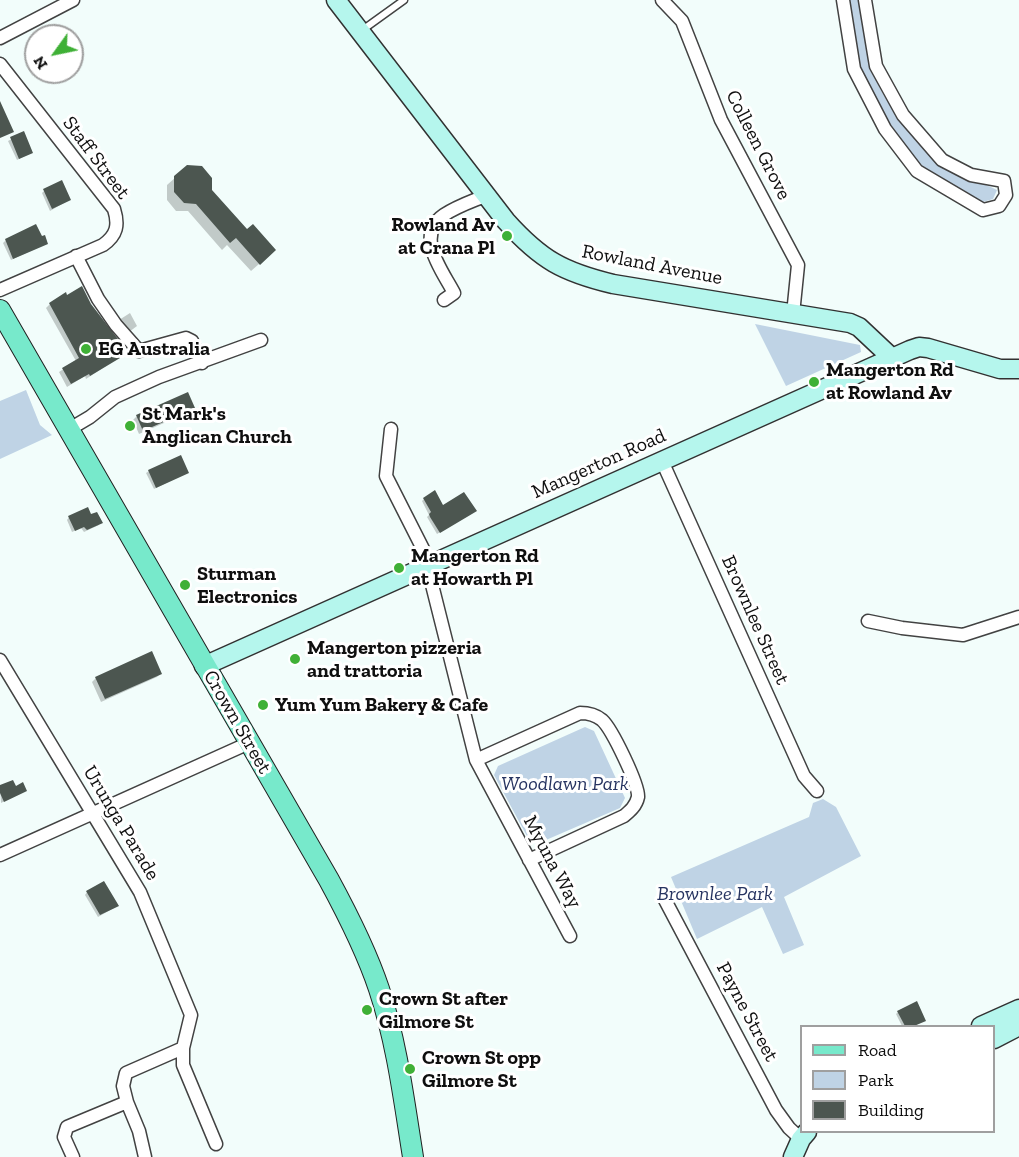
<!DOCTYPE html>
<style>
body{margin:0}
#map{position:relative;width:1019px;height:1157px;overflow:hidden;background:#f2fdfb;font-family:"Zilla Slab",serif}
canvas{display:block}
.legend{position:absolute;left:800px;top:1025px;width:195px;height:108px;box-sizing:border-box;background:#fff;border:2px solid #9f9f9f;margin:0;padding:8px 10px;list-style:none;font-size:18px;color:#0f0f0f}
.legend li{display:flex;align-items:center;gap:12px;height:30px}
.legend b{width:30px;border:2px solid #9f9f9f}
.north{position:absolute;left:24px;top:24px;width:60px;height:60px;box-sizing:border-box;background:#fff;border:2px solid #9f9f9f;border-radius:50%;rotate:237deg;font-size:16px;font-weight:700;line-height:24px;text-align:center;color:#0f0f0f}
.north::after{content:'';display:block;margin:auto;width:21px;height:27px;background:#3fb036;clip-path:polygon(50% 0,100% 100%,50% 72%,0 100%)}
</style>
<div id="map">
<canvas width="1019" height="1157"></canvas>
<ul class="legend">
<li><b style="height:8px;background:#77e9cb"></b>Road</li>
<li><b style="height:16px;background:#bfd3e5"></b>Park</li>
<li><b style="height:16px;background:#4c5650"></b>Building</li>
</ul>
<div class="north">N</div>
</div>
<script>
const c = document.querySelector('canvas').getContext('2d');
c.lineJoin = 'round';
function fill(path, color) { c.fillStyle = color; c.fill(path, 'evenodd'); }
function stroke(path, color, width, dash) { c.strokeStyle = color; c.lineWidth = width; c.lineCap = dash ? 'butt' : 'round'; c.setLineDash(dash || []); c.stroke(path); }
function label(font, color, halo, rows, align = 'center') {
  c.font = font + ' "Zilla Slab",serif'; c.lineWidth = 6; c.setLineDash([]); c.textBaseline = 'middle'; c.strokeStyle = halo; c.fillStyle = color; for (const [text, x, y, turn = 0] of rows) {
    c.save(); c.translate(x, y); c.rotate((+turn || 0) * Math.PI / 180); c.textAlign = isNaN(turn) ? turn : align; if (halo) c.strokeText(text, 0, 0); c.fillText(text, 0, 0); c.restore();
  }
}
const green = new Path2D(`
 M848,0H861C865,25 865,54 875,78C885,103 923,155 946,169C962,180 981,181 997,190L993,199L983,202C926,177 898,150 871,93C867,84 860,74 857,64C852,44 851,21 848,0Z
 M755,324L860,345L861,352L786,386Z
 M26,390L40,425L52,435L0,459V401Z
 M585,727L594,731L625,798L620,808L539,843L529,840L494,775L498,766Z
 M823,799L836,807L861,856L784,897L804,945L783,954L762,907L697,939L671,877L809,817L813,803Z`);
const shadow = new Path2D(`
 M23,133L31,153L17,160L8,141Z
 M176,177L211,191L267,257L251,271L227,245L222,250L188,211H176L167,200V185Z
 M44,191L69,200L50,211L42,193Z
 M6,240L46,244L11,260L3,243Z
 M50,304L114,348L118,358L86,379L85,376L67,387L59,372L76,361L46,308Z
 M130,313L137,326L129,332L119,320Z
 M187,394L193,408L189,412L139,434L133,420L137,416Z
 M149,471L187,473L154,489L146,473Z
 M424,499L443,507L473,513L437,534L427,517L429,515L422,501Z
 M69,517L99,525L84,532L81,528L72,532L67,520Z
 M160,674L157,677L101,702L92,682L96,678Z
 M0,787L15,788L25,791L1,803Z
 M87,892L114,908L98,917L85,895Z
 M898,1012L924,1021L914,1026H902L896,1014Z`);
const building = new Path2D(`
 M0,101L14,132L0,138Z
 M24,131L33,153L19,159L10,137Z
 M187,165L202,166L212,178V190L247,229L253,224L276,250L260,265L236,238L230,243L196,204L184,203L174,192V176Z
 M62,180L71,200L52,209L43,189Z
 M36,224L42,236L45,235L48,244L13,259L5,239Z
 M82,286L91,304L118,339L120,344L115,347L120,358L90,376L89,374L71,384L62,368L79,358L49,303L66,292L67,295Z
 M188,392L195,408L143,431L136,415Z
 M181,455L189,473L156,488L148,470Z
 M435,490L443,505L464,492L477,511L440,533L430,517L429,514L431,512L423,498Z
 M88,507L91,514L97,512L103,523L87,530L84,527L75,531L68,516Z
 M152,651L162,674L105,699L95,677Z
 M13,780L16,786L23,782L27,791L4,802L0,793V785Z
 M104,881L119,906L100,915L86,891Z
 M917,1001L926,1021L914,1026H905L897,1011Z`);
const lane = new Path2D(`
 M361,31L404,0`);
const street = new Path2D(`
 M662,0L682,21L721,120L798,265L793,314
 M843,0L854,69L885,129L917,171L983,210L999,206L1006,195L1004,181L971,175L942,160L903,115L876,66L865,0
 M0,38L73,0
 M0,64L114,209C119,225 117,235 103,245L0,290
 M76,256L98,299L116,325L139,351L186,338L192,341L202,363
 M444,300L454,293C442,270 414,236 444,215C457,206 473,201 487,195
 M391,429L386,476L423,549L476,760L570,936
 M68,430L90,417L115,397L159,377L261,340
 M662,461L804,776L817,791
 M868,621L902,628L963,635L1019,617
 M0,660L140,892L191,1015L183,1048L126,1073L123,1086L127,1102L67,1127L64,1137L73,1157
 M476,760L580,713C589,713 596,715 602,720C612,729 639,785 638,797C636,806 630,811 624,816L529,860
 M0,855L249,743
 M665,900L776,1110L789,1128L801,1139
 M183,1048V1065L216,1144
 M127,1102L139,1131L145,1157`);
const secondary = new Path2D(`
 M336,0L506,221C541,260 563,272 613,284L850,323L859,327L892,358
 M204,666L910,350L919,347L928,348L1000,369H1019
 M981,1026L1019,1009
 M994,1039L1019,1026
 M793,1157L801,1139L807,1132`);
const primary = new Path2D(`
 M0,310L329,880C348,915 366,950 379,989C397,1043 404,1101 413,1157`);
const markers = [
 [507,236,6,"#3fb036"],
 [86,349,6,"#3fb036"],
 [814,382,6,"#3fb036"],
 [130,426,6,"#3fb036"],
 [399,568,6,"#3fb036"],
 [185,585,6,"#3fb036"],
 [295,659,6,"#3fb036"],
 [263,705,6,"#3fb036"],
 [367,1010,6,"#3fb036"],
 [410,1069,6,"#3fb036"]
];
const streetNames = [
 ["Colleen Grove",758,145,63],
 ["Staff Street",96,158,53],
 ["Rowland Avenue",652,265,11],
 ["Mangerton Road",599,464,-24],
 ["Brownlee Street",755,620,66],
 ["Crown Street",237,722,60],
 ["Urunga Parade",121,823,59],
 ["Myuna Way",552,862,62],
 ["Payne Street",747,1012,62]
];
const poiNames = [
 ["Rowland Av",495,225,"right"],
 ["at Crana Pl",495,248,"right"],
 ["EG Australia",98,349],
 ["Mangerton Rd",826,370],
 ["at Rowland Av",826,393],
 ["St Mark's",142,414],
 ["Anglican Church",142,437],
 ["Mangerton Rd",411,556],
 ["at Howarth Pl",411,579],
 ["Sturman",197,574],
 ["Electronics",197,597],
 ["Mangerton pizzeria",307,648],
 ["and trattoria",307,671],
 ["Yum Yum Bakery & Cafe",275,705],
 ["Crown St after",379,999],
 ["Gilmore St",379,1022],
 ["Crown St opp",422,1058],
 ["Gilmore St",422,1081]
];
const parkNames = [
 ["Woodlawn Park",565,784],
 ["Brownlee Park",715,894]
];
fill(green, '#bfd3e5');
fill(shadow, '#0003');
fill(building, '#4c5650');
stroke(lane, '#424242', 9);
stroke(street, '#424242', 15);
stroke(secondary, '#313131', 21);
stroke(primary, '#202020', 22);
stroke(lane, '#fff', 6);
stroke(street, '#fff', 12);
stroke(secondary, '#b5f6ed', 18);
stroke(primary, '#77e9cb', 20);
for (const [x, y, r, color] of markers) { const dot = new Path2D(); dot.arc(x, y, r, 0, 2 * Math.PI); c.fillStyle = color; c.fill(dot); stroke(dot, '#fff', 2); }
label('20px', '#0f0f0f', '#fff', streetNames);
label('bold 20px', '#0f0f0f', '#fff', poiNames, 'left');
label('italic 20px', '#263360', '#fff', parkNames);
</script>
